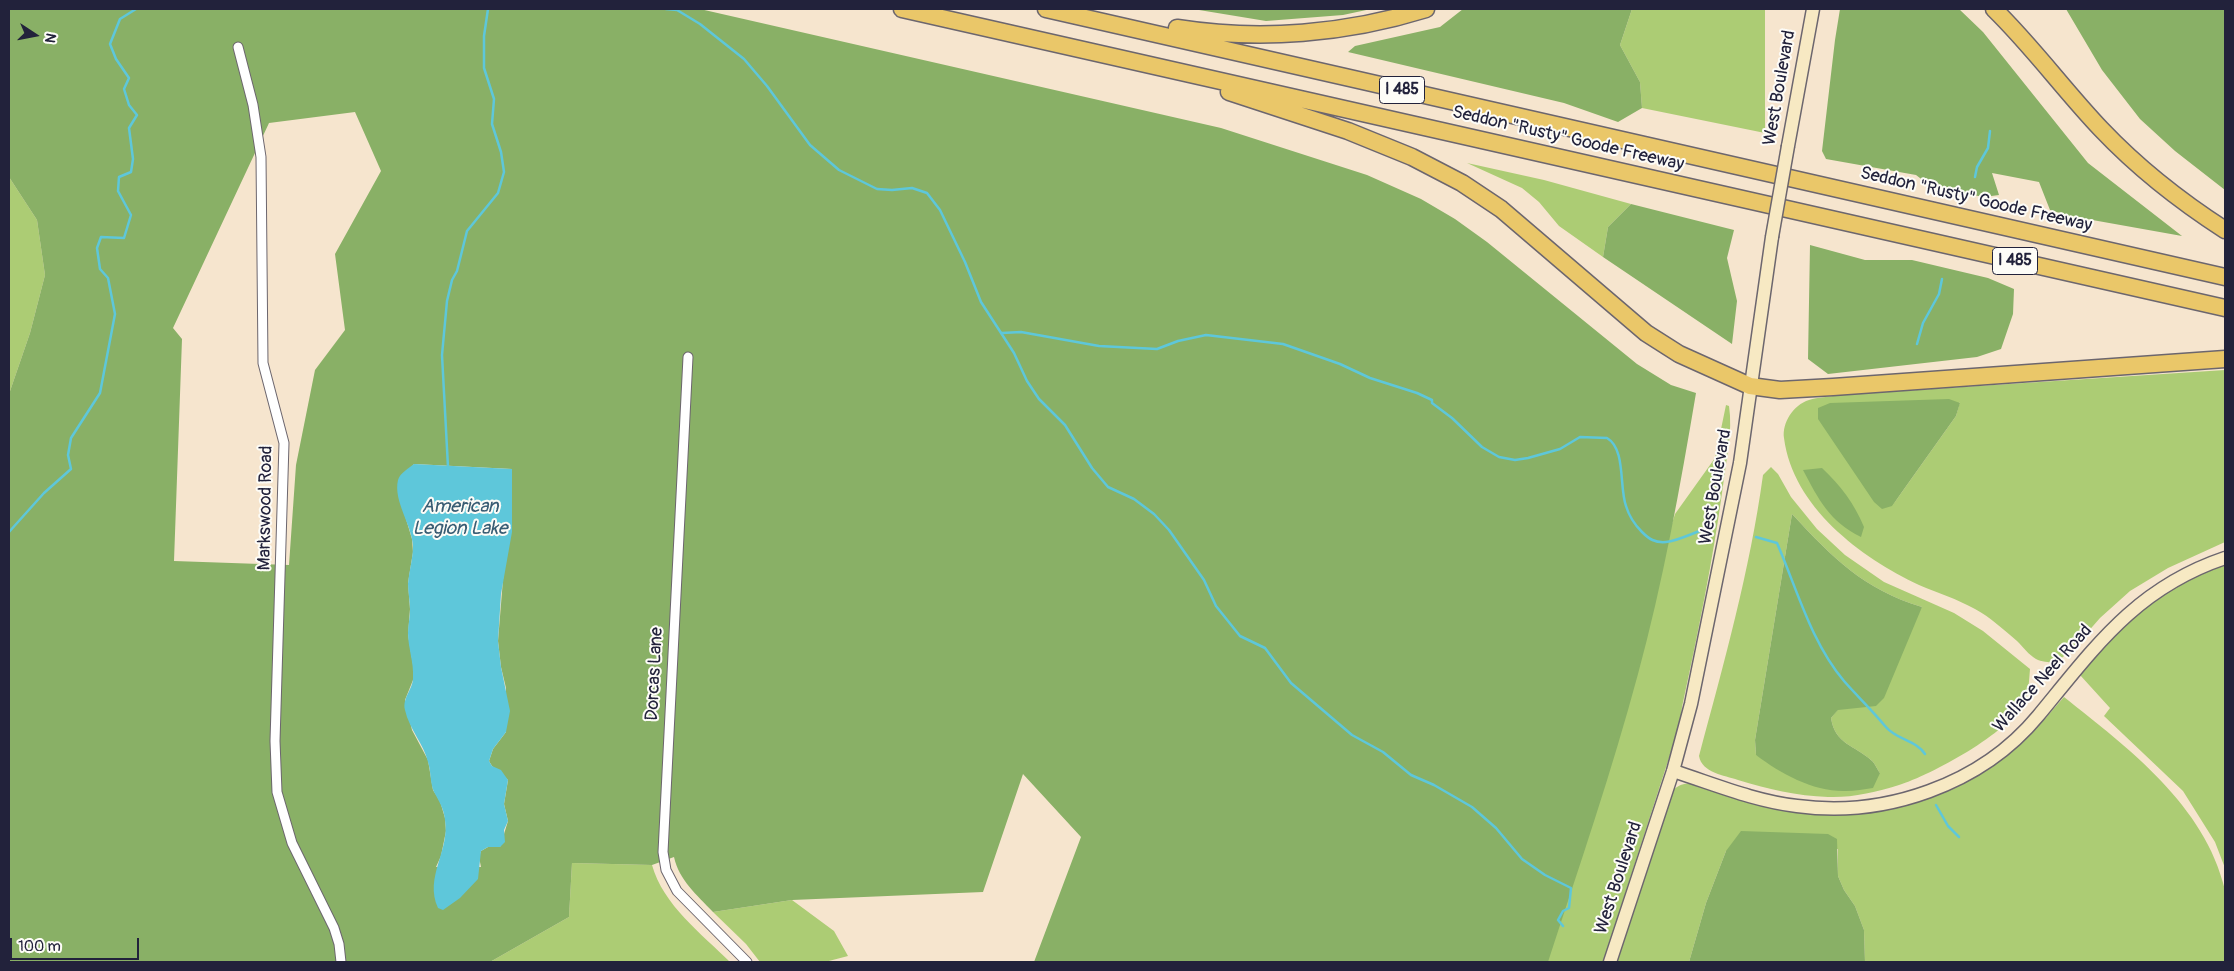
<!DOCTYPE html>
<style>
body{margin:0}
#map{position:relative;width:2234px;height:971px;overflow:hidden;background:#f6e5ce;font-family:Pangolin,sans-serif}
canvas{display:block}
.frame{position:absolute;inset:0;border:10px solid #22223b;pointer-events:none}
.north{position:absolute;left:10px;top:10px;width:50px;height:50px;-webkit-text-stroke:4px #fdfcf7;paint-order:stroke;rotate:101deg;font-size:14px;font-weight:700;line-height:20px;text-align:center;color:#22223b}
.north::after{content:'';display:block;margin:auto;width:18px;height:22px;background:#22223b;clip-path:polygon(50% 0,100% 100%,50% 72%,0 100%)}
.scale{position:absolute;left:10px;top:938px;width:129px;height:22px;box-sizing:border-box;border:2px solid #22223b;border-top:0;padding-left:6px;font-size:15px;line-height:18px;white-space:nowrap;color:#22223b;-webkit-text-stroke:4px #fdfcf7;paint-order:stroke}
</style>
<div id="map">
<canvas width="2234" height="971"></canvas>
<div class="frame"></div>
<div class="north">N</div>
<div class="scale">100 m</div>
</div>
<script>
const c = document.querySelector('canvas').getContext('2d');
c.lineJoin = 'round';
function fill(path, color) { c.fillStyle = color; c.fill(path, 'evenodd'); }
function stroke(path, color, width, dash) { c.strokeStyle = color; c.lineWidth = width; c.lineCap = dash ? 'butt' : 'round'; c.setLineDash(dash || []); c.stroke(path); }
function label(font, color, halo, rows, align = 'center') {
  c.font = font + ' Pangolin,sans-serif'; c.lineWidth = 4; c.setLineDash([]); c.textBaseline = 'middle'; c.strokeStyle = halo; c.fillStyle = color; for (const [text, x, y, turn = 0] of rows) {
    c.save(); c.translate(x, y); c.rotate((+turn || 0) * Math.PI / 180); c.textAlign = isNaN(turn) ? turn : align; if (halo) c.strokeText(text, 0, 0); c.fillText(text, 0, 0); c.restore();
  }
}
const green = new Path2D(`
 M1632,9H1765V133L1642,108L1640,82L1620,45Z
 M1467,163L1544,180L1631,204L1608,227L1603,257L1559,226L1539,202L1522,188Z
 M9,177L37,220L45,275L30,333L9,394Z
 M2225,370V542L2168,568L2130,591L2100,618L2072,650L2055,663C2049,662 2041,662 2036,659C2029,655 2023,647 2017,641C2004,630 1990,617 1975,609C1957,599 1938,593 1919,585C1860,557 1793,507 1784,438C1782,423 1793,405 1809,400C1818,397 1829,397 1839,395ZM1960,402L1956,416L1892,506Z
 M1726,405L1729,406C1733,432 1726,460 1723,486C1713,560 1698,633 1682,707L1680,724L1603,962H1534L1675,514L1715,458Z
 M1771,467L1778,474L1791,497L1817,529L1845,555L1884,582L1954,613L1983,631L2030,669C2029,680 2029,692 2024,702C2009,733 1931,775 1899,785C1876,792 1851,798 1828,797C1797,796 1767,789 1738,780C1724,775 1702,773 1699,756C1724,663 1750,570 1763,475ZM1792,514C1833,558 1863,589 1922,607L1831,718C1835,744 1854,745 1871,760C1875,763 1877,769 1880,773L1756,755L1755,740Z
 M2225,564V868L2215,842L2183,791L2104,716L2110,708L2080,675C2105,643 2131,615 2165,592C2184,580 2205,572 2225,564Z
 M2064,697C2128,748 2205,805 2225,890C2229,906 2225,944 2225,962H1865L1864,930L1855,906L1844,890L1838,876V849L1726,851L1706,903L1689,962H1615L1673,790C1678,786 1683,783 1690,784C1704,785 1720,793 1733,797C1764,806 1794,814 1826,815C1894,817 1962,792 2015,749C2033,734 2048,715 2064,697Z
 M572,863L652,865C663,905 702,934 730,962H490L569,917Z
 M792,900L834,931L848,956L825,962H760L746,944L713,912Z`);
const forest = new Path2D(`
 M9,9H700L1221,128L1367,175L1421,199L1455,219L1487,242L1637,364L1671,385L1696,393C1680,488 1663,582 1638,674C1612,771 1579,867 1548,962H1034L1081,837L1023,774L983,892L792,900L713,912C697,895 679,880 674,857L652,865L572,863L569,917L490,962H9V394L30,333L45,275L37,220L9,177ZM355,112L381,171L335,254L345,330L315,370L296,465L289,565L174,561L182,339L173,328L269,123ZM414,464L512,469L498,641L501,667L506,688V732L493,749L489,761L492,766L508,780L504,804L508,821L500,847H488L481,851L479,857L481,867H436L441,856L446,831L445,818L440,801L433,790L428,760L412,730L405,700L413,680V664L408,635L410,609L408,583L413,552L412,539L398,492L399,486Z
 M1193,9H1371L1343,15L1266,21Z
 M1463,9H1632L1620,45L1640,82L1642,108L1618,122L1564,103L1348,52L1355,46L1440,27Z
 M1840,9H1959L1983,32L2088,163L2182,236L2070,216L2050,210L2039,182L1992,173L1999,195L1984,197L1933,188L1916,175L1826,159L1822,151L1835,40Z
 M2066,9H2225V190L2175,151L2140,119L2102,70Z
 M1631,204L1734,230L1727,258L1737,301L1732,344L1603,257L1608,227Z
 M1810,245L1865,260H1912L1988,278L2014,289L2013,314L2001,349L1977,357L1828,374L1808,359Z
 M1949,399L1960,403L1956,416L1892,506L1882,509L1874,502L1818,419V408L1830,403Z
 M1822,468C1841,486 1854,503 1864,527L1861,537C1829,521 1819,500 1803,470Z
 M1792,514C1833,558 1863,589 1922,607L1884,698L1876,706L1838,710L1831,718C1835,744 1854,745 1871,760C1875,763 1877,769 1880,773L1873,788C1864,789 1855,791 1846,791C1814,792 1781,774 1756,755L1755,740Z
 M1741,831L1828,834L1837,839L1838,876L1844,890L1855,906L1864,930L1865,962H1689L1706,903L1726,851Z`);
const water = new Path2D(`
 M414,464L512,469V532L501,594L498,641L501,667L510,711L506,732L493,749L489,761L492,766L501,770L508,780L504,804L508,821L504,830L505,842L500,847H488L481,851L478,879L460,898L443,910L438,908C424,877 450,851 445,820C444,809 439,801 434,792C430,783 431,771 428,762C424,744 409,729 405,710C402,698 413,689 413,678C414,662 408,648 408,633C408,625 410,618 410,610C410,601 408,592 408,584C409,571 413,559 413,546C412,525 393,501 398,480C400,473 409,468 414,464Z`);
const stream = new Path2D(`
 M666,9L677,10L700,24L744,59L767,86L810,145L839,170L877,189L892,190L912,188L927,193L940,210L965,262L981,302L1014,353L1027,381L1039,399L1065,425L1092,468L1108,487L1134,499L1154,514L1169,530L1204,580L1216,606L1240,636L1265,648L1291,683L1352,735L1383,752L1411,775L1434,785L1472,807L1496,828L1522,859L1545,875L1571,888L1569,908L1563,911L1558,920L1563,926
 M1975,177L1977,167L1988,148L1990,131
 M1002,333L1021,332L1099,346L1157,349L1178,341L1206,335L1283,344L1340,364L1370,378L1417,393L1432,400V403L1452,418L1482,447L1499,457L1515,460L1528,458L1560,449L1580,437L1607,438C1626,449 1619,487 1626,506C1629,516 1635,525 1642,532C1649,539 1655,543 1666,542C1677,541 1691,534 1702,530
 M1917,344L1923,323L1939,294L1942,279
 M448,467L442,355L447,301L452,280L457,271L467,231L498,193L504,172L501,152L492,124L494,99L484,68V36L488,9
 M9,532L44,493L71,469L68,455L71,438L100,393L115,314L108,278L100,269L97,248L101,237L124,238L131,215L118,191L119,177L131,172L133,159L129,128L137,115L129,105L124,89L129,78L116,59L110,44L120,19L136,9
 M1756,537L1777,543C1797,589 1811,642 1844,681C1857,696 1873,711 1885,726C1896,740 1916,740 1925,754
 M1936,805L1948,826L1959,837`);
const street = new Path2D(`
 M238,47L253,105L261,157L263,363L284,443L275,741L277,792L292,843L334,928L339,944L341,962
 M688,357L663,852L666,870L677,891L747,962`);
const secondary = new Path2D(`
 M1788,146L1813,9
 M1673,771C1714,784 1754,801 1797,806C1884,818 1981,785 2038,716C2095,647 2136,588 2225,558
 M1610,962L1673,771L1691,704L1740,463L1772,237`);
const highway = new Path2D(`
 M902,9L2225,308
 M1046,9L2225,277
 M1994,9C2032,46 2064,90 2101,129C2138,168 2180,201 2225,230
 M1177,28C1260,41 1346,34 1426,9
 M1229,92L1348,131L1412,157L1462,183L1501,209L1646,333L1679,354L1750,386L1780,390L1833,387L2225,359`);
const secondaryBridge = new Path2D(`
 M1772,237L1788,146`);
const shields = [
 [1402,90,45],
 [2015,261,45]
];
const shieldNames = [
 ["I 485",1402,90],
 ["I 485",2015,261]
];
const streetNames = [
 ["West Boulevard",1780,88,-80],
 ["Seddon \"Rusty\" Goode Freeway",1568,139,13],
 ["Seddon \"Rusty\" Goode Freeway",1976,200,13],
 ["West Boulevard",1716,487,-80],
 ["Markswood Road",266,508,-89],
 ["Dorcas Lane",655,674,-87],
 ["Wallace Neel Road",2043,679,-48],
 ["West Boulevard",1619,878,-72]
];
const waterNames = [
 ["American",460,507],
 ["Legion Lake",460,529]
];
fill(green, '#accc74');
fill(forest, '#89b066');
fill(water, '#5ec7da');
stroke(stream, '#5ec7da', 2.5);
stroke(street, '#6c666e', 11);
stroke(secondary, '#6c666e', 15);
stroke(highway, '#6c666e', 19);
stroke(street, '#fff', 9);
stroke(secondary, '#f7e9c3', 12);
stroke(highway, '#eac769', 16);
stroke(secondaryBridge, '#6c666e', 15, []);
stroke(secondaryBridge, '#f7e9c3', 12);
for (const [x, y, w] of shields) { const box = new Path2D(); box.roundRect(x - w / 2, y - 13.5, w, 27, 4); c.fillStyle = '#fdfcf7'; c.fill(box); stroke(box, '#22223b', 1); }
label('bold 16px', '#22223b', null, shieldNames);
label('18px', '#22223b', '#fdfcf7', streetNames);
label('italic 19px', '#375c73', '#fdfcf7', waterNames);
</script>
